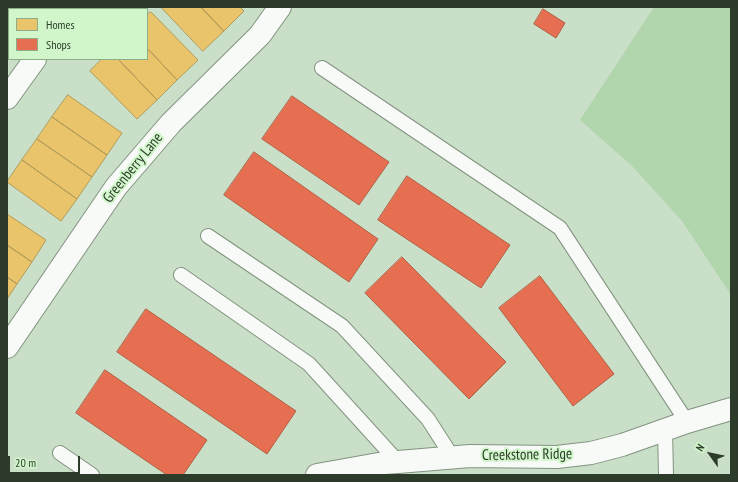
<!DOCTYPE html>
<style>
body{margin:0}
#map{position:relative;width:738px;height:482px;overflow:hidden;background:#cadfc7;font-family:"PT Sans Narrow",sans-serif}
canvas{display:block}
.frame{position:absolute;inset:0;border:8px solid #2d3c2a;pointer-events:none}
.legend{position:absolute;left:8px;top:8px;width:140px;height:52px;box-sizing:border-box;background:#d0f6ca;border:1px solid #8fac8a;margin:0;padding:5px 7px;list-style:none;font-size:12px;color:#2d3c2a}
.legend li{display:flex;align-items:center;gap:8px;height:20px}
.legend b{width:20px;border:1px solid #8fac8a}
.north{position:absolute;left:690px;top:434px;width:40px;height:40px;-webkit-text-stroke:3px #d0f6ca;paint-order:stroke;rotate:303deg;font-size:11px;font-weight:700;line-height:16px;text-align:center;color:#2d3c2a}
.north::after{content:'';display:block;margin:auto;width:14px;height:18px;background:#2d3c2a;clip-path:polygon(50% 0,100% 100%,50% 72%,0 100%)}
.scale{position:absolute;left:8px;top:456px;width:72px;height:18px;box-sizing:border-box;border:2px solid #2d3c2a;border-top:0;padding-left:5px;font-size:12px;line-height:14px;white-space:nowrap;color:#2d3c2a;-webkit-text-stroke:3px #d0f6ca;paint-order:stroke}
</style>
<div id="map">
<canvas width="738" height="482"></canvas>
<div class="frame"></div>
<ul class="legend">
<li><b style="height:11px;background:#e9c46a"></b>Homes</li>
<li><b style="height:11px;background:#e76f51"></b>Shops</li>
</ul>
<div class="north">N</div>
<div class="scale">20 m</div>
</div>
<script>
const c = document.querySelector('canvas').getContext('2d');
c.lineJoin = 'round';
function fill(path, color) { c.fillStyle = color; c.fill(path, 'evenodd'); }
function stroke(path, color, width, dash) { c.strokeStyle = color; c.lineWidth = width; c.lineCap = dash ? 'butt' : 'round'; c.setLineDash(dash || []); c.stroke(path); }
function label(font, color, halo, rows, align = 'center') {
  c.font = font + ' "PT Sans Narrow",sans-serif'; c.lineWidth = 4; c.setLineDash([]); c.textBaseline = 'middle'; c.strokeStyle = halo; c.fillStyle = color; for (const [text, x, y, turn = 0] of rows) {
    c.save(); c.translate(x, y); c.rotate((+turn || 0) * Math.PI / 180); c.textAlign = isNaN(turn) ? turn : align; if (halo) c.strokeText(text, 0, 0); c.fillText(text, 0, 0); c.restore();
  }
}
const green = new Path2D(`
 M654,7H731V295L682,221L632,166L580,120Z`);
const homes = new Path2D(`
 M161,7H201L224,31L203,51Z
 M201,7H240L244,11L224,31Z
 M151,12L198,60L177,80L147,48V15Z
 M147,48L177,80L157,100L118,59H147Z
 M102,59H118L157,100L137,119L90,71Z
 M68,95L122,133L107,155L52,117Z
 M52,117L107,155L92,177L37,139Z
 M37,139L92,177L77,199L22,160Z
 M22,160L77,199L61,221L7,182Z
 M7,214L46,240L32,262L7,245Z
 M7,245L32,262L17,284L7,277Z
 M7,277L17,284L7,299Z`);
const shops = new Path2D(`
 M543,9L565,23L556,38L534,24Z
 M292,96L389,162L359,205L262,139Z
 M254,152L378,239L349,282L224,195Z
 M407,176L510,245L481,288L378,220Z
 M402,257L506,362L469,399L365,293Z
 M540,276L614,374L573,406L499,308Z
 M146,309L296,411L267,454L117,352Z
 M105,370L207,440L183,475H167L76,413Z`);
const service = new Path2D(`
 M322,68L560,228L687,422
 M208,236L342,326L428,419L453,458
 M181,275L309,364L398,462
 M665,431L666,475
 M60,453L92,475`);
const minor = new Path2D(`
 M80,9L82,7
 M7,32L9,33
 M7,98L35,59
 M7,347L116,187L171,123L260,35L280,7
 M317,475L384,463L398,462L470,456L557,457L591,453L622,445L687,422L731,409`);
const streetNames = [
 ["Greenberry Lane",133,168,-51],
 ["Creekstone Ridge",527,455,-1]
];
fill(green, '#b1d5ac');
fill(homes, '#e9c46a');
stroke(homes, '#b19b57', 1);
fill(shops, '#e76f51');
stroke(shops, '#af6045', 1);
stroke(service, '#839381', 16);
stroke(minor, '#839381', 24);
stroke(service, '#f7faf7', 14);
stroke(minor, '#f7faf7', 22);
label('15px', '#2d3c2a', '#d0f6ca', streetNames);
</script>
